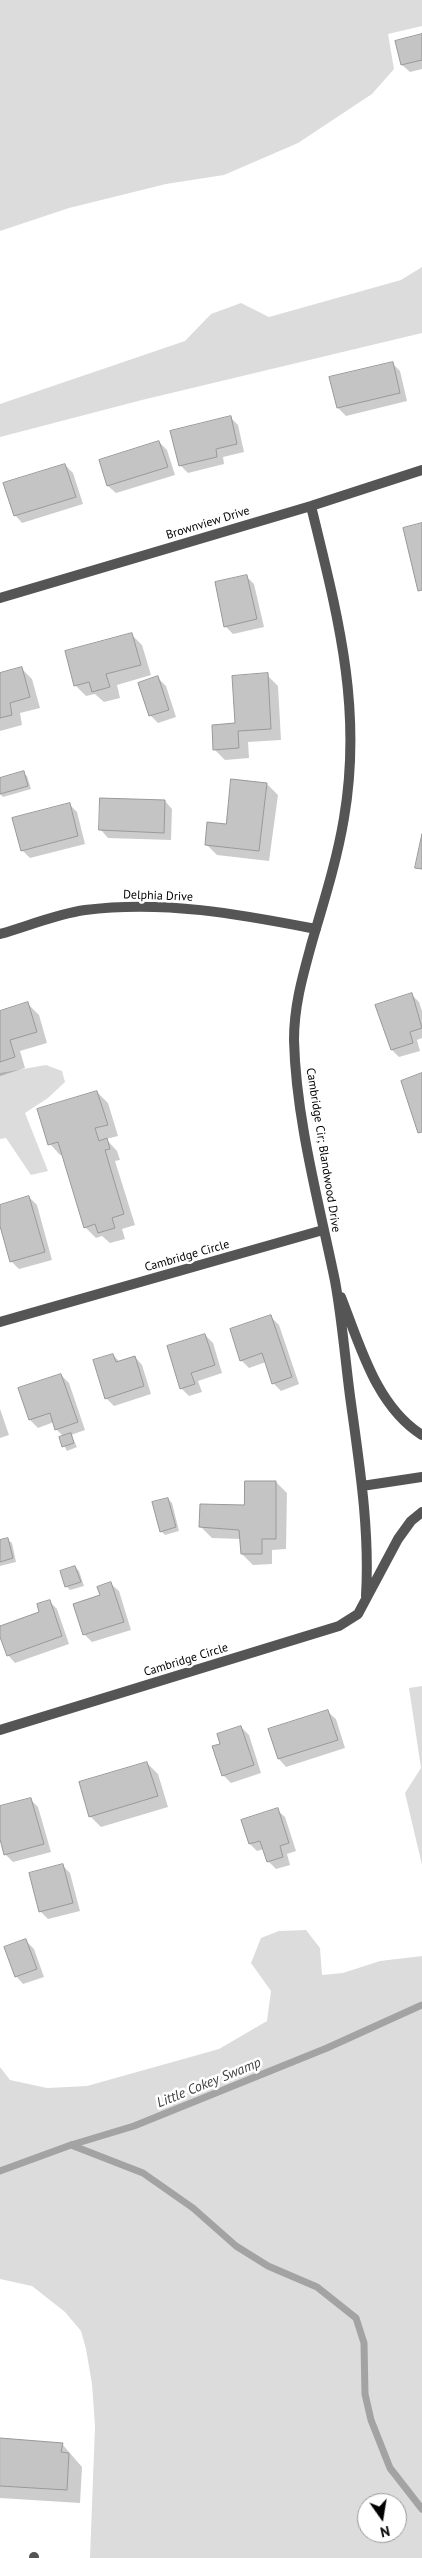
<!DOCTYPE html>
<style>
body{margin:0}
#map{position:relative;width:422px;height:2558px;overflow:hidden;background:#fff;font-family:"PT Sans",sans-serif}
canvas{display:block}
.north{position:absolute;left:357px;top:2493px;width:50px;height:50px;box-sizing:border-box;background:#fff;border:1px solid #999;border-radius:50%;rotate:167deg;font-size:14px;font-weight:700;line-height:20px;text-align:center;color:#000}
.north::after{content:'';display:block;margin:auto;width:18px;height:22px;background:#000;clip-path:polygon(50% 0,100% 100%,50% 72%,0 100%)}
</style>
<div id="map">
<canvas width="422" height="2558"></canvas>
<div class="north">N</div>
</div>
<script>
const c = document.querySelector('canvas').getContext('2d');
c.lineJoin = 'round';
function fill(path, color) { c.fillStyle = color; c.fill(path, 'evenodd'); }
function stroke(path, color, width, dash) { c.strokeStyle = color; c.lineWidth = width; c.lineCap = dash ? 'butt' : 'round'; c.setLineDash(dash || []); c.stroke(path); }
function label(font, color, halo, rows, align = 'center') {
  c.font = font + ' "PT Sans",sans-serif'; c.lineWidth = 5; c.setLineDash([]); c.textBaseline = 'middle'; c.strokeStyle = halo; c.fillStyle = color; for (const [text, x, y, turn = 0] of rows) {
    c.save(); c.translate(x, y); c.rotate((+turn || 0) * Math.PI / 180); c.textAlign = isNaN(turn) ? turn : align; if (halo) c.strokeText(text, 0, 0); c.fillText(text, 0, 0); c.restore();
  }
}
const green = new Path2D(`
 M0,0H422V26L388,34L394,69L372,94L298,143L224,175L166,184L69,208L0,231Z
 M422,267V333L142,400L0,437V404L185,341L211,314L241,303L269,317L401,280Z
 M46,1065L62,1071L65,1082L48,1098L25,1113L48,1171L31,1175L6,1138L0,1139V1073Z
 M422,1686V1865L405,1793L421,1768L409,1688Z
 M306,1930L320,1948L322,1975L343,1973L380,1961L422,1956V2558H90L95,2426L92,2384L86,2349L81,2331L65,2312L32,2286L0,2279V2067L10,2080L47,2088L87,2086L219,2049L267,2021L271,1991L251,1963L261,1938L279,1931ZM367,2503H397V2533H367Z`);
const shadow = new Path2D(`
 M422,35V69L410,72L402,65Z
 M392,363L400,371L407,401L346,416L338,408Z
 M230,417L238,425L244,452L223,457L224,464L188,473L180,465Z
 M159,442L167,450L175,475L116,493L108,486L101,461Z
 M65,465L73,473L83,504L22,523L15,515Z
 M246,576L254,584L264,627L233,634L225,626Z
 M131,634L142,645L151,675L117,685L120,698L104,702L95,694L86,696L75,685Z
 M21,668L32,679L40,708L20,713L22,725L0,731V674Z
 M267,675L278,686L281,740L248,742L249,758L225,760L214,749L236,724Z
 M158,678L166,686L176,717L158,723L150,715Z
 M23,773L27,776L31,789L3,797L0,794V779Z
 M267,784L278,795L269,861L217,855L206,844Z
 M165,801L172,809L171,840L108,838L101,830Z
 M69,804L77,812L85,844L30,858L22,850Z
 M411,994L419,1002L422,1011V1038L417,1040L420,1051L399,1057L392,1050Z
 M28,1004L39,1015L47,1043L20,1051L25,1068L0,1076V1012Z
 M97,1092L108,1103L118,1136L106,1139L117,1151L120,1160L115,1161L135,1225L122,1229L125,1239L110,1243L102,1236L96,1238L85,1227L63,1155H60L50,1144Z
 M29,1197L37,1205L52,1260L19,1269L12,1262L0,1221V1206Z
 M271,1317L279,1325L299,1384L281,1391L273,1383L266,1362L249,1368L241,1360Z
 M205,1335L213,1343L222,1373L198,1381L202,1392L189,1396L182,1389L168,1347Z
 M113,1355L120,1362L135,1357L142,1365L151,1394L114,1406L106,1398Z
 M61,1375L69,1383L85,1430L71,1435L77,1447L67,1451L60,1438L64,1437L56,1429L54,1422L38,1428L30,1420L20,1389Z
 M0,1409L9,1435L0,1438Z
 M276,1482L287,1493L286,1549L272,1550V1564L253,1565L242,1554L241,1539L212,1538L201,1527L245,1506Z
 M168,1499L172,1503L179,1531L165,1535L161,1531Z
 M8,1540L12,1543L16,1562L0,1566V1542Z
 M75,1567L79,1571L84,1586L70,1590L67,1587L62,1571Z
 M111,1584L119,1591L131,1630L92,1642L84,1634Z
 M49,1601L57,1609L69,1644L15,1663L8,1655L0,1628L41,1613Z
 M328,1712L336,1719L345,1748L286,1767L279,1759L269,1730Z
 M241,1727L249,1735L261,1773L231,1783L223,1775L222,1745Z
 M147,1763L158,1774L168,1807L101,1827L90,1816Z
 M30,1799L38,1807L51,1852L13,1862L5,1854L0,1835V1808Z
 M277,1810L285,1817L296,1851L287,1854L290,1865L276,1869L268,1861L264,1849L257,1851L250,1844Z
 M62,1865L70,1873L80,1911L48,1919L40,1911Z
 M26,1941L34,1949L44,1977L23,1984L16,1976Z
 M0,2440L62,2444L82,2467L80,2503L0,2498Z`);
const stream = new Path2D(`
 M71,2145L143,2173L193,2208L236,2246L268,2266L317,2287L356,2318L364,2343L365,2394L371,2420L390,2468L422,2509
 M0,2171L71,2145L134,2126L327,2048L422,2005`);
const building = new Path2D(`
 M422,34V60L401,65L395,41Z
 M393,362L400,393L337,408L329,377Z
 M231,416L237,444L216,449L217,457L179,466L170,431Z
 M159,441L168,467L107,486L99,460Z
 M65,464L76,497L14,516L3,483Z
 M422,523V590L418,591L403,528Z
 M247,575L257,619L224,627L215,582Z
 M132,633L141,665L106,674L110,687L92,692L89,682L74,686L65,651Z
 M22,667L30,697L10,703L12,715L0,718V673Z
 M268,673L271,729L238,731L239,748L213,750L212,725L235,723L232,676Z
 M158,676L169,710L149,716L138,683Z
 M24,771L28,786L0,794V778Z
 M231,779L267,783L259,851L205,845L207,822L226,824Z
 M100,798L165,800L164,833L99,830Z
 M70,803L78,836L21,851L12,818Z
 M422,834V869L415,868Z
 M412,993L422,1028L410,1032L413,1043L391,1050L375,1005Z
 M28,1002L37,1032L10,1040L15,1057L0,1062V1011Z
 M422,1073V1132L418,1133L401,1081Z
 M97,1091L108,1125L95,1128L99,1141L107,1138L110,1149L105,1150L124,1214L112,1218L115,1228L98,1233L95,1224L84,1228L58,1142L48,1145L37,1109Z
 M29,1196L45,1252L10,1262L0,1226V1205Z
 M271,1315L292,1377L272,1384L262,1353L240,1361L230,1329Z
 M205,1334L215,1365L191,1373L195,1384L180,1389L167,1346Z
 M113,1354L116,1362L135,1356L144,1386L105,1399L93,1360Z
 M61,1374L78,1422L55,1430L50,1413L29,1420L18,1388Z
 M71,1433L74,1443L62,1447L59,1437Z
 M245,1481H276V1539H262V1554H241L239,1530L199,1527L200,1504L244,1505Z
 M168,1498L176,1527L160,1532L152,1502Z
 M8,1538L13,1558L0,1562V1540Z
 M75,1566L81,1582L65,1587L60,1571Z
 M111,1582L124,1622L83,1635L73,1604L100,1595L97,1587Z
 M50,1600L62,1636L7,1656L0,1637V1626L39,1612L37,1604Z
 M328,1710L338,1740L278,1759L268,1729Z
 M241,1726L254,1765L222,1776L212,1746L220,1744L217,1734Z
 M147,1762L158,1796L89,1817L79,1782Z
 M31,1798L44,1844L4,1855L0,1839V1806Z
 M278,1808L289,1843L280,1846L283,1857L267,1862L260,1841L249,1844L241,1820Z
 M63,1864L73,1903L39,1912L29,1873Z
 M26,1939L37,1969L15,1977L4,1947Z
 M0,2438L63,2443L61,2452L69,2453L67,2490L0,2486Z`);
const lane = new Path2D(`
 M34,2558V2557`);
const street = new Path2D(`
 M311,506C337,613 363,707 344,818C337,860 324,901 312,942C303,975 294,1005 294,1040C296,1120 319,1203 335,1281C342,1319 345,1358 350,1396C359,1462 370,1529 366,1596
 M0,598L311,506L422,470
 M0,934C28,926 57,914 85,910C163,900 239,914 316,929
 M341,1297C360,1345 376,1406 422,1435
 M0,1322L323,1230
 M362,1486L422,1477
 M0,1730L339,1626L358,1614L398,1539L411,1521L422,1512`);
const streetNames = [
 ["Brownview Drive",208,523,-17],
 ["Delphia Drive",158,896,2],
 ["Cambridge Cir; Blandwood Drive",323,1150,81],
 ["Cambridge Circle",187,1256,-16],
 ["Cambridge Circle",186,1660,-17]
];
const waterNames = [
 ["Little Cokey Swamp",209,2083,-22]
];
fill(green, '#dcdcdc');
fill(shadow, '#0003');
stroke(stream, '#a3a3a3', 7);
fill(building, '#c4c4c4');
stroke(building, '#999', 1);
stroke(lane, '#555', 10);
stroke(street, '#555', 10);
label('12px', '#000', '#fff', streetNames);
label('italic 14px', '#444', '#fff', waterNames);
</script>
